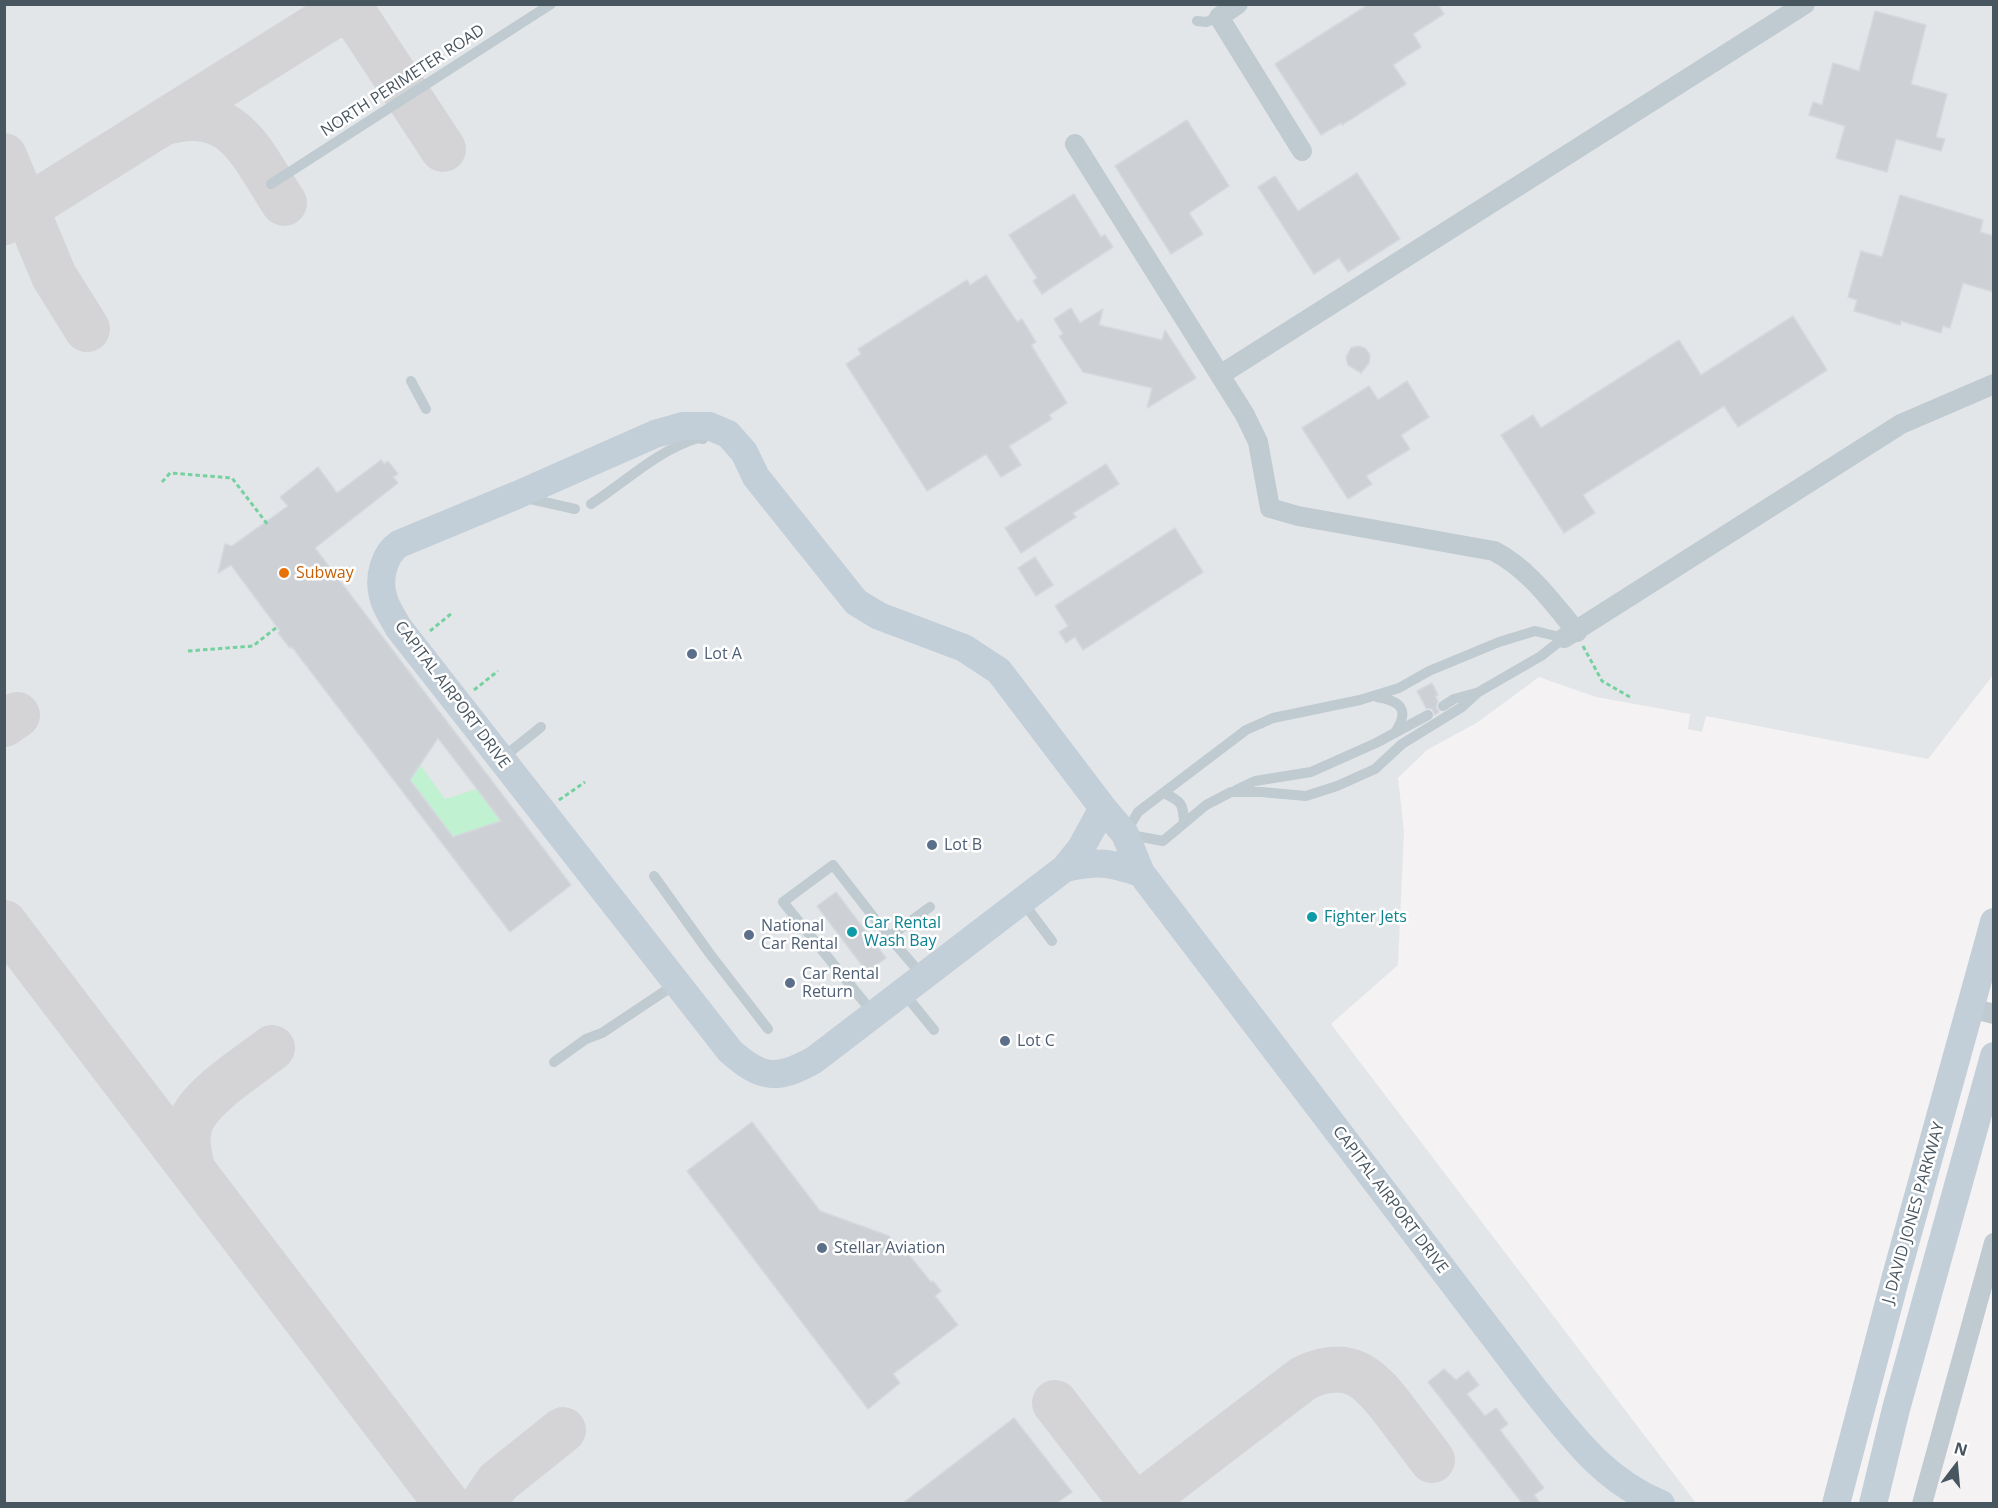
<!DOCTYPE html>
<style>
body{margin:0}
#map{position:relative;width:1998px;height:1508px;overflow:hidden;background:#f4f2f2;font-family:"Open Sans",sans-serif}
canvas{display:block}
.frame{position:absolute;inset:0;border:6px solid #485660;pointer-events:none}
.north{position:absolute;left:1926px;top:1436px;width:60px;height:60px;-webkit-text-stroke:4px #fff;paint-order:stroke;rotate:16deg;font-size:16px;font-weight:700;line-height:24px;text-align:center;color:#485660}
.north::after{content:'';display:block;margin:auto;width:21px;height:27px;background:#485660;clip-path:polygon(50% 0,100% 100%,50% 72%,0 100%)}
</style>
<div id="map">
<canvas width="1998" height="1508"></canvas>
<div class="frame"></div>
<div class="north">N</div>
</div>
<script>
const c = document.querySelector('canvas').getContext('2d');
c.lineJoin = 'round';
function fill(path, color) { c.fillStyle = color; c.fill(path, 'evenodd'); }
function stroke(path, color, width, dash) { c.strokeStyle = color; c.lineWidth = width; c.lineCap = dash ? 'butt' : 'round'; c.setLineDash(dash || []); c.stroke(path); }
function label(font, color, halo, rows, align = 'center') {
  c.font = font + ' "Open Sans",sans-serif'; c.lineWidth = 5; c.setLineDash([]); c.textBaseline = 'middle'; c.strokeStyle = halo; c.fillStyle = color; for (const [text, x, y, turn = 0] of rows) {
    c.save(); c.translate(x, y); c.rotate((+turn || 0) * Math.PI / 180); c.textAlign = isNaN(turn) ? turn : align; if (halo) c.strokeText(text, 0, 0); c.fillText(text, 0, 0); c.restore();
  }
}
const airport = new Path2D(`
 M5,5H1993V675L1928,759L1706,716L1702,732L1688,729L1690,714L1596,697L1539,677L1478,722L1427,750L1398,778L1404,831L1398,965L1331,1024L1696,1503L5,1504Z`);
const green = new Path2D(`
 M420,765L445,799L477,789L501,821L453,837L410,780Z`);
const taxiway = new Path2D(`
 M349,6L443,149
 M162,123C235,102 250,152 284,203
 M4,156L54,276L87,329
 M4,222L352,4
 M4,724L17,715
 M4,923L447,1504
 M192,1168C188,1151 184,1133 193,1117C207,1092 249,1066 272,1048
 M1055,1403L1133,1504
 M483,1504L498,1482L563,1430
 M1139,1504L1304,1378C1351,1356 1371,1379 1398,1415C1409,1430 1421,1445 1432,1460`);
const building = new Path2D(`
 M1369,4H1438L1444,14L1413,34L1421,47L1393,65L1406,84L1342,125L1341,123L1321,135L1275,64Z
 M1875,11L1926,25L1911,84L1947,94L1936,137L1945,139L1941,151L1896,139L1887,172L1836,158L1845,126L1809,115L1813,102L1822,105L1833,63L1859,71Z
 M1187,120L1229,186L1189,213L1203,234L1171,254L1115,166Z
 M1357,173L1400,239L1348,272L1339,258L1314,274L1258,187L1275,176L1298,211Z
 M1074,194L1101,237L1105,235L1113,247L1042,294L1033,281L1037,278L1009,235Z
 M1900,195L1983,220L1980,232L1994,236V292L1963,283L1950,328L1943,326L1941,333L1901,321L1900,325L1854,311L1857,300L1848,297L1861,251L1882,257Z
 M986,275L1017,322L1022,319L1036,342L1031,345L1067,403L1049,415L1052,419L1009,446L1021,465L1001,477L986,454L927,491L846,364L861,354L858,349L967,280L970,285Z
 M1071,308L1080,323L1103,309L1099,325L1162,340L1165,330L1196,378L1147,408L1152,388L1083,372L1059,336L1063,334L1054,319Z
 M1793,316L1827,370L1738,427L1724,406L1583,495L1595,513L1564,533L1501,435L1533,415L1541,428L1679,340L1701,375Z
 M1358,346L1365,348L1370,355L1369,363L1361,373L1348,365L1346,357L1351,348Z
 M1407,381L1429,417L1401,435L1410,449L1366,476L1372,484L1348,499L1302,428L1369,386L1378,400Z
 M381,460L384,464L388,461L398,474L393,477L398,483L315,548L571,885L510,932L292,647L290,648L278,633L280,631L231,565L218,573L225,544L232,546L288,506L280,497L318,467L337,493ZM438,738L477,789L501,821L453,837L410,780Z
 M1106,464L1119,484L1073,513L1076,517L1021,553L1005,528Z
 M1175,528L1203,572L1083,650L1075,637L1066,643L1059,632L1068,626L1055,606Z
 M1035,557L1053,585L1036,596L1018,568Z
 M1432,683L1438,695L1435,696L1438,701L1436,707L1439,712L1435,715L1432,709L1426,708L1417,691Z
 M836,892L886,958L867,972L817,906Z
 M752,1122L820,1211L889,1236L905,1256L908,1254L931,1282L933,1281L941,1291L935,1296L958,1325L893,1374L900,1383L868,1409L687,1171Z
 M1444,1369L1456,1380L1468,1371L1479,1385L1467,1394L1485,1416L1496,1408L1508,1424L1500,1430L1544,1488L1534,1495L1540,1503H1522L1428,1382Z
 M1014,1418L1072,1492L1057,1503H903Z`);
const path = new Path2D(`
 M162,482L170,473L232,478L268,525
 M430,631L452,613
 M1583,646L1602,681L1630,697
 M188,651L253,646L277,627
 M474,690L498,671
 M559,800L585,782`);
const lane = new Path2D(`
 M1197,21L1206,22L1219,17
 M271,184L551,4
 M411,381L426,409
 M526,498L575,509
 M591,504C627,481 656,451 698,438L703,439
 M1535,631L1564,638L1541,656L1477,693L1462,707L1402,744L1375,769L1337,786L1306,796L1261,792H1231L1206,805L1163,841L1125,834L1138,812L1246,730L1273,718L1360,700L1399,688L1429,671L1499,642Z
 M1377,697C1400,701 1410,709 1396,731
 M1443,706L1454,699L1476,693
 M501,759L541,727
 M1236,790L1255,781L1311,772L1376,743L1428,715
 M1164,793C1182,802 1183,803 1184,823
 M654,876L710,954L768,1029
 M1022,901L1052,941
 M889,937L930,907
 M903,992L934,1030
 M873,1013L783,902L833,865L889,937L922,975
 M554,1062L586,1039L602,1033L677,983`);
const street = new Path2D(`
 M1238,4L1219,17L1302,151
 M1075,144L1245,415L1258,442L1270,508L1298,516L1494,551C1529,569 1552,602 1577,632
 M1220,375L1805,4
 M1564,638L1901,424L1994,384
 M1971,1008L1994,1014
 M1922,1504L1994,1243`);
const secondary = new Path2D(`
 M1103,808L1081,848L1065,868L814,1060C778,1080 762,1080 730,1051L398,627C393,617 385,607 383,596C378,578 384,554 399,544L517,495L655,434L683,426H709L728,434L744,452L756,477L856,602L879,616L964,648L999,671L1103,808L1125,834L1141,873L1534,1389C1572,1436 1603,1480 1661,1504
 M1065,868C1100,861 1107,862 1141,873
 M1836,1504L1896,1276L1994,922
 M1873,1504L1896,1409L1994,1056`);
const markers = [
 [284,573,6,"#e8710a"],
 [692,654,6,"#5c6f8a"],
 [932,845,6,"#5c6f8a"],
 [1312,917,6,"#0f9aa8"],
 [852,932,6,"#0f9aa8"],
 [749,935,6,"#5c6f8a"],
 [790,983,6,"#5c6f8a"],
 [1005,1041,6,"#5c6f8a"],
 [822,1248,6,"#5c6f8a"]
];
const streetNames = [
 ["NORTH PERIMETER ROAD",403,81,-33],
 ["CAPITAL AIRPORT DRIVE",452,695,53],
 ["CAPITAL AIRPORT DRIVE",1390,1200,53],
 ["J. DAVID JONES PARKWAY",1914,1213,-74]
];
const foodNames = [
 ["Subway",296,573]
];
const serviceNames = [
 ["Lot A",704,654],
 ["Lot B",944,845],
 ["National",761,926],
 ["Car Rental",761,944],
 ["Car Rental",802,974],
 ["Return",802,992],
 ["Lot C",1017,1041],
 ["Stellar Aviation",834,1248]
];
const cultureNames = [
 ["Fighter Jets",1324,917],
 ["Car Rental",864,923],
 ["Wash Bay",864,941]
];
fill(airport, '#e3e6e9');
fill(green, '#c0f1d1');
stroke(taxiway, '#d4d4d7', 46);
fill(building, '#cdd1d6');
stroke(building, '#d5d8dd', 1.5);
stroke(path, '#76d1a0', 3, [4.5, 3]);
stroke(lane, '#bfcad1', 10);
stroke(street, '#bfcad1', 20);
stroke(secondary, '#c2ced8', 28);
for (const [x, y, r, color] of markers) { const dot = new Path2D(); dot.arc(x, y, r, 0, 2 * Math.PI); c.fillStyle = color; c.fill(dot); stroke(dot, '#fff', 2); }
label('16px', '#485660', '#fff', streetNames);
label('16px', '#c56008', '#fff', foodNames, 'left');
label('16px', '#4e5e75', '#fff', serviceNames, 'left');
label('16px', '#0d838f', '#fff', cultureNames, 'left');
</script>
